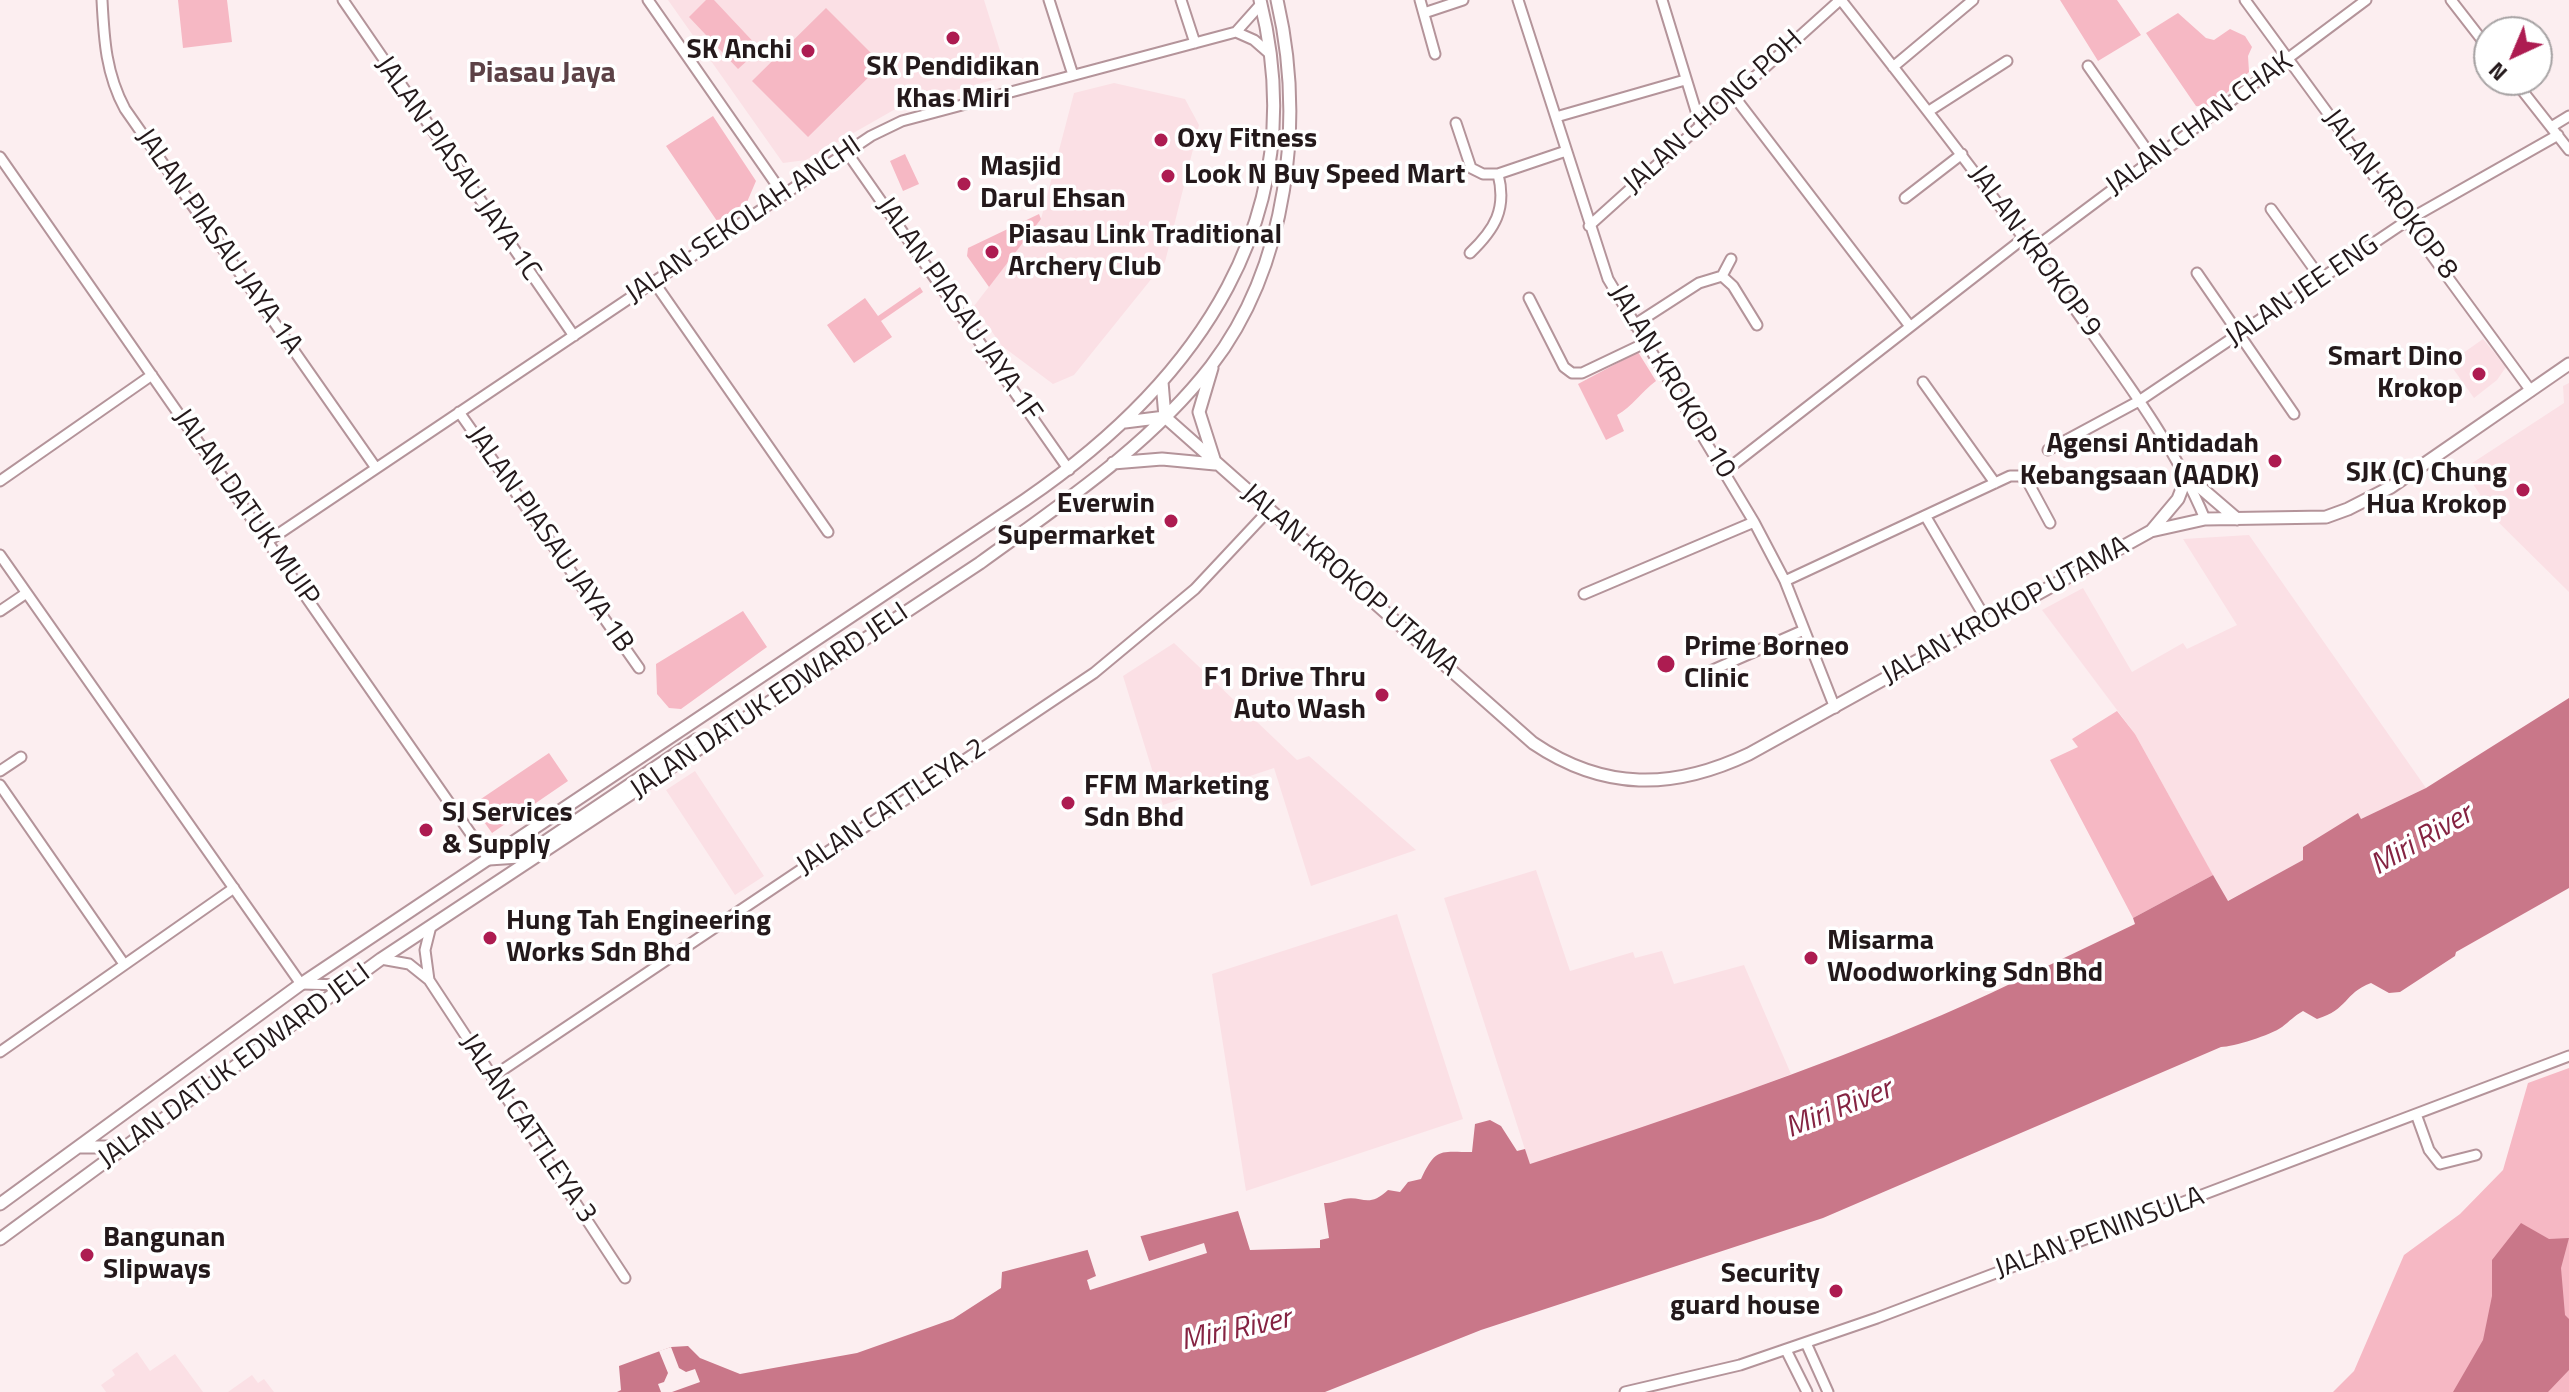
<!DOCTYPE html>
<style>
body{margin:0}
#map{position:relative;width:2569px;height:1392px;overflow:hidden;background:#fceef0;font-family:"Titillium Web",sans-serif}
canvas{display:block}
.north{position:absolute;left:2473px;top:16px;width:80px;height:80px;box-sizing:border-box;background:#fff;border:2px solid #a7a3a4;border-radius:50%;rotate:224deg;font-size:22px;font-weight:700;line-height:32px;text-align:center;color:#24191b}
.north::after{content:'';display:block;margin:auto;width:28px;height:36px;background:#ad1c51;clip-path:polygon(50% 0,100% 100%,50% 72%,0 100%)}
</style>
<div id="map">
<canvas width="2569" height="1392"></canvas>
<div class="north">N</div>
</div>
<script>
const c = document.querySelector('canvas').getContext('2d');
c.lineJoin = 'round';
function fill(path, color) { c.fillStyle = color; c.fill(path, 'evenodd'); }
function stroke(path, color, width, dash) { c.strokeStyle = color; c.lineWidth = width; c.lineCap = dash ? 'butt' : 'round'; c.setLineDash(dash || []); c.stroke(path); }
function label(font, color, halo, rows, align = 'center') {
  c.font = font + ' "Titillium Web",sans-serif'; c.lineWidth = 7; c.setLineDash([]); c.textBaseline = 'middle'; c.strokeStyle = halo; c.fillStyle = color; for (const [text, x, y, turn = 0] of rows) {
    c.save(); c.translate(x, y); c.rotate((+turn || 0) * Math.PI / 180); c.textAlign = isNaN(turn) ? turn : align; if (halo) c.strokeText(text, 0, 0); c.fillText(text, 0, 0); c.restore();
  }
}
const built = new Path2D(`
 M668,0H984L1008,76L906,103L806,160L783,163Z
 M1114,83L1185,99L1199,125L1165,262L1074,375L1053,384L1002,346L974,306L1041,219L1074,93Z
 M2483,339L2506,367L2497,380L2474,398L2449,363Z
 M2569,383V592L2489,513L2491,511L2463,469L2564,403L2563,386Z
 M2249,535L2426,788L2361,819L2358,814L2303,847L2304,860L2227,901L2135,734L2042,610L2083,588L2132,672L2183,643L2187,649L2237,625L2183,539Z
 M1174,643L1297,760L1309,756L1416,850L1311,886L1274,768L1163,805L1123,676Z
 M695,771L764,876L735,895L666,790Z
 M1536,870L1570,971L1633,952L1635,958L1662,951L1674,984L1744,965L1791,1074L1714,1104L1530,1165L1444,898Z
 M1397,914L1463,1119L1246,1191L1212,974Z
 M137,1352L150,1371L175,1354L203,1392H106L101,1385L115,1375L112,1370Z
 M252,1375L258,1383L264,1379L274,1392H228Z`);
const green = new Path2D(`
 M178,0H227L232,42L183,48Z
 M706,0H714L760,49L738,69L689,17Z
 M2060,0H2117L2141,35L2098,61Z
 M826,8L882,64L808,137L752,81Z
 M2178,13L2206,38L2214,40L2230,29L2245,36L2252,47L2248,56L2249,72L2211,108L2196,106L2146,33Z
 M713,116L756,181L747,202L717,221L666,146Z
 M905,154L919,184L903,191L890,161Z
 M1039,214L1041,219L989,287L967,256L968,248Z
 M920,287L923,292L881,321L892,337L854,363L827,325L865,298L878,316Z
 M1638,352L1656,381C1641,392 1633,406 1617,415L1624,431L1606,440L1578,384Z
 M743,611L767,647L681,709L669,708L657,694L656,664Z
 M2117,711L2135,734L2213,875L2133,918L2050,760L2078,747L2072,739Z
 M549,753L568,781L492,833L472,805Z
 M2569,1068V1392H2333L2354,1371L2404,1255L2460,1214L2503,1170L2528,1083Z`);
const water = new Path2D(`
 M2569,698V888L2456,952L2455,956L2400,992L2389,993L2371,983C2343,994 2349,1009 2317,1019L2303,1011C2294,1016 2290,1021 2282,1027C2271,1035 2233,1047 2221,1047L1823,1218L1481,1330L1325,1392H617L621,1390L619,1366L671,1347L688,1346L700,1358L740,1374L857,1353L953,1319L1001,1288L1002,1272L1238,1211L1250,1250L1320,1248V1240L1329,1238L1324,1203C1332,1203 1337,1201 1344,1199C1362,1195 1368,1209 1388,1190L1400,1192L1408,1182L1421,1179C1436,1147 1440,1152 1472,1152L1475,1124L1490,1120L1501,1126L1517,1151L1525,1149L1530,1164C1669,1119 1808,1072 1942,1015C2007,987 2071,954 2135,924L2133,918L2213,875L2228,901L2303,860V847L2358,813L2361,819L2426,788Z
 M2521,1223L2549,1239L2569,1238L2561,1268L2565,1315L2569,1319V1370L2548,1392H2453L2483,1340L2492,1296V1260Z`);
const pier = new Path2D(`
 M1139,1232L1149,1261L1204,1243L1207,1253L1090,1290L1087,1280L1096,1276L1086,1245Z
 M671,1347L679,1368L686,1372L695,1369L700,1382L672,1392H661L658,1384L664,1382L668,1373L659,1351Z`);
const minor = new Path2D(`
 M102,0C104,40 106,74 125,109L376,468
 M343,0L574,336
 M648,0L783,194
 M1049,0L1073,75
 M1181,0L1195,43
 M1420,0L1435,54
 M1518,0L1608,279L1754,522L1785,581L1835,708
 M1662,0L1700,124
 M1841,0C1924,106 2006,211 2084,322C2129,385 2175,447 2205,519
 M2245,0L2531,391
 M2451,0L2489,49
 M1424,13L1463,0
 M1236,32L1261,4
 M2088,66L2154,160
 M1893,67L1973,0
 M2514,80L2569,150
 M1733,95L1909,325
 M1929,111L2007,61
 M1556,117L1685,80
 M1456,123L1471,168L1483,174H1498
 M2551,127L2569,116
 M846,151L1069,470
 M0,157L489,860L519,858L696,739L717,735
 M1905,198L1962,154
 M2271,209L2322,280
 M1589,226L1840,0
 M2033,249L2366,0
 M1470,253C1495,229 1507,209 1498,174L1566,151
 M2197,273L2294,414
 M1722,276L1731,259
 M654,282L828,532
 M1529,298L1564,367L1572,373H1582L1645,343
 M1634,325L1699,283L1722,276L1733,286L1757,325
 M1923,382L1995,483
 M459,412L639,668
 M2048,450L2139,401L2408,220L2558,135
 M1725,471L2024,238
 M0,481L152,375
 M1926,517L1987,621
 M268,541L871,136L902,121L1236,32L1254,40L1270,54
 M0,555L301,984L346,985
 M1785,581L2010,476H2020L2029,484L2050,523
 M1584,594L1754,522
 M0,611L25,594
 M1692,679L1804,630
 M0,771L21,757
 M0,785L124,964
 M381,959L409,964L429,980L625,1278
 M429,980L425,950L431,926
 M0,1052L234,888
 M492,1077L1094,673L1195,589L1269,510
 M2416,1114L2429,1150L2440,1164L2476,1155
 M1806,1343L1828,1392
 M1786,1350L1807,1392
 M1625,1392L1740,1365L1877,1318L2569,1056`);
const tertiary = new Path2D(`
 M1212,368L1199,412L1214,459
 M1162,382L1165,417
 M1165,417L1533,743C1604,791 1673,790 1749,754L2151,531L2205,519L2326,517L2348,509L2391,487L2569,364
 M1125,422L1165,417
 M1113,463L1162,459L1215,464
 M2152,530L2178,499L2187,476L2237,519
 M80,1147H123
 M0,1204L301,984L1025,500C1197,382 1315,217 1260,0
 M0,1239L381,959L980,563C1061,504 1149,446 1211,366C1288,266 1305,120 1277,0`);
const markers = [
 [953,38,8,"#ad1c51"],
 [808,51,8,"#ad1c51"],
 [1161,140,8,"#ad1c51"],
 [1168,176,8,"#ad1c51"],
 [964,184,8,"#ad1c51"],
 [992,252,8,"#ad1c51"],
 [2479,374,8,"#ad1c51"],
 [2275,461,8,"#ad1c51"],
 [2523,490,8,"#ad1c51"],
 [1171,521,8,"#ad1c51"],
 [1666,664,10,"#ad1c51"],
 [1382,695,8,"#ad1c51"],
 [1068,803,8,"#ad1c51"],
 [426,830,8,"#ad1c51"],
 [490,938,8,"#ad1c51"],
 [1811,958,8,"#ad1c51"],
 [87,1255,8,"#ad1c51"],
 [1836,1291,8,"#ad1c51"]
];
const poiNames = [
 ["SK Anchi",792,51,"right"],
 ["SK Pendidikan",953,68,"center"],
 ["Khas Miri",953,100,"center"],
 ["Oxy Fitness",1177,140],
 ["Masjid",980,168],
 ["Darul Ehsan",980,200],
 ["Look N Buy Speed Mart",1184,176],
 ["Piasau Link Traditional",1008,236],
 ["Archery Club",1008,268],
 ["Smart Dino",2463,358,"right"],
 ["Krokop",2463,390,"right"],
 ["Agensi Antidadah",2259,445,"right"],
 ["Kebangsaan (AADK)",2259,477,"right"],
 ["SJK (C) Chung",2507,474,"right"],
 ["Hua Krokop",2507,506,"right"],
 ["Everwin",1155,505,"right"],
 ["Supermarket",1155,537,"right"],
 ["Prime Borneo",1684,648],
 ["Clinic",1684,680],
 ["F1 Drive Thru",1366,679,"right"],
 ["Auto Wash",1366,711,"right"],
 ["FFM Marketing",1084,787],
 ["Sdn Bhd",1084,819],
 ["SJ Services",442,814],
 ["& Supply",442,846],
 ["Hung Tah Engineering",506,922],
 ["Works Sdn Bhd",506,954],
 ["Misarma",1827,942],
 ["Woodworking Sdn Bhd",1827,974],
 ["Bangunan",103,1239],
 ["Slipways",103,1271],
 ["Security",1820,1275,"right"],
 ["guard house",1820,1307,"right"]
];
const streetNames = [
 ["JALAN CHONG POH",1714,113,-42],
 ["JALAN CHAN CHAK",2200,125,-36],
 ["JALAN PIASAU JAYA 1C",457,169,55],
 ["JALAN KROKOP 8",2389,195,53],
 ["JALAN SEKOLAH ANCHI",744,221,-34],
 ["JALAN PIASAU JAYA 1A",218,242,55],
 ["JALAN KROKOP 9",2034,252,54],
 ["JALAN JEE ENG",2303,292,-34],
 ["JALAN PIASAU JAYA 1F",958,310,55],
 ["JALAN KROKOP 10",1671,382,59],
 ["JALAN DATUK MUIP",245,508,55],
 ["JALAN PIASAU JAYA 1B",549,540,55],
 ["JALAN KROKOP UTAMA",1349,581,41],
 ["JALAN KROKOP UTAMA",2006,612,-29],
 ["JALAN DATUK EDWARD JELI",770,702,-34],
 ["JALAN CATTLEYA 2",892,808,-34],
 ["JALAN DATUK EDWARD JELI",235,1067,-36],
 ["JALAN CATTLEYA 3",527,1129,56],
 ["JALAN PENINSULA",2100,1234,-20]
];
const neighbourhoodNames = [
 ["Piasau Jaya",542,75]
];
const waterNames = [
 ["Miri River",2422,841,-30],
 ["Miri River",1839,1110,-22],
 ["Miri River",1236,1331,-12]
];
fill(built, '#fbe0e5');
fill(green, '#f6b8c4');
fill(water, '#c97789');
fill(pier, '#fceef0');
stroke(minor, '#b4949a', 13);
stroke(tertiary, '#b4949a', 15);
stroke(minor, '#fff', 9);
stroke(tertiary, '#fff', 11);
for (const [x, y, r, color] of markers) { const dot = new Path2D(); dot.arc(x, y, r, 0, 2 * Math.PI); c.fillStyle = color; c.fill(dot); stroke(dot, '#fff', 3); }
label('bold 28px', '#24191b', '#fff', poiNames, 'left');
label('28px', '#24191b', '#fff', streetNames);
label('bold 30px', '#5c4146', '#fff', neighbourhoodNames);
label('italic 30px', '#852342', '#fff', waterNames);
</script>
